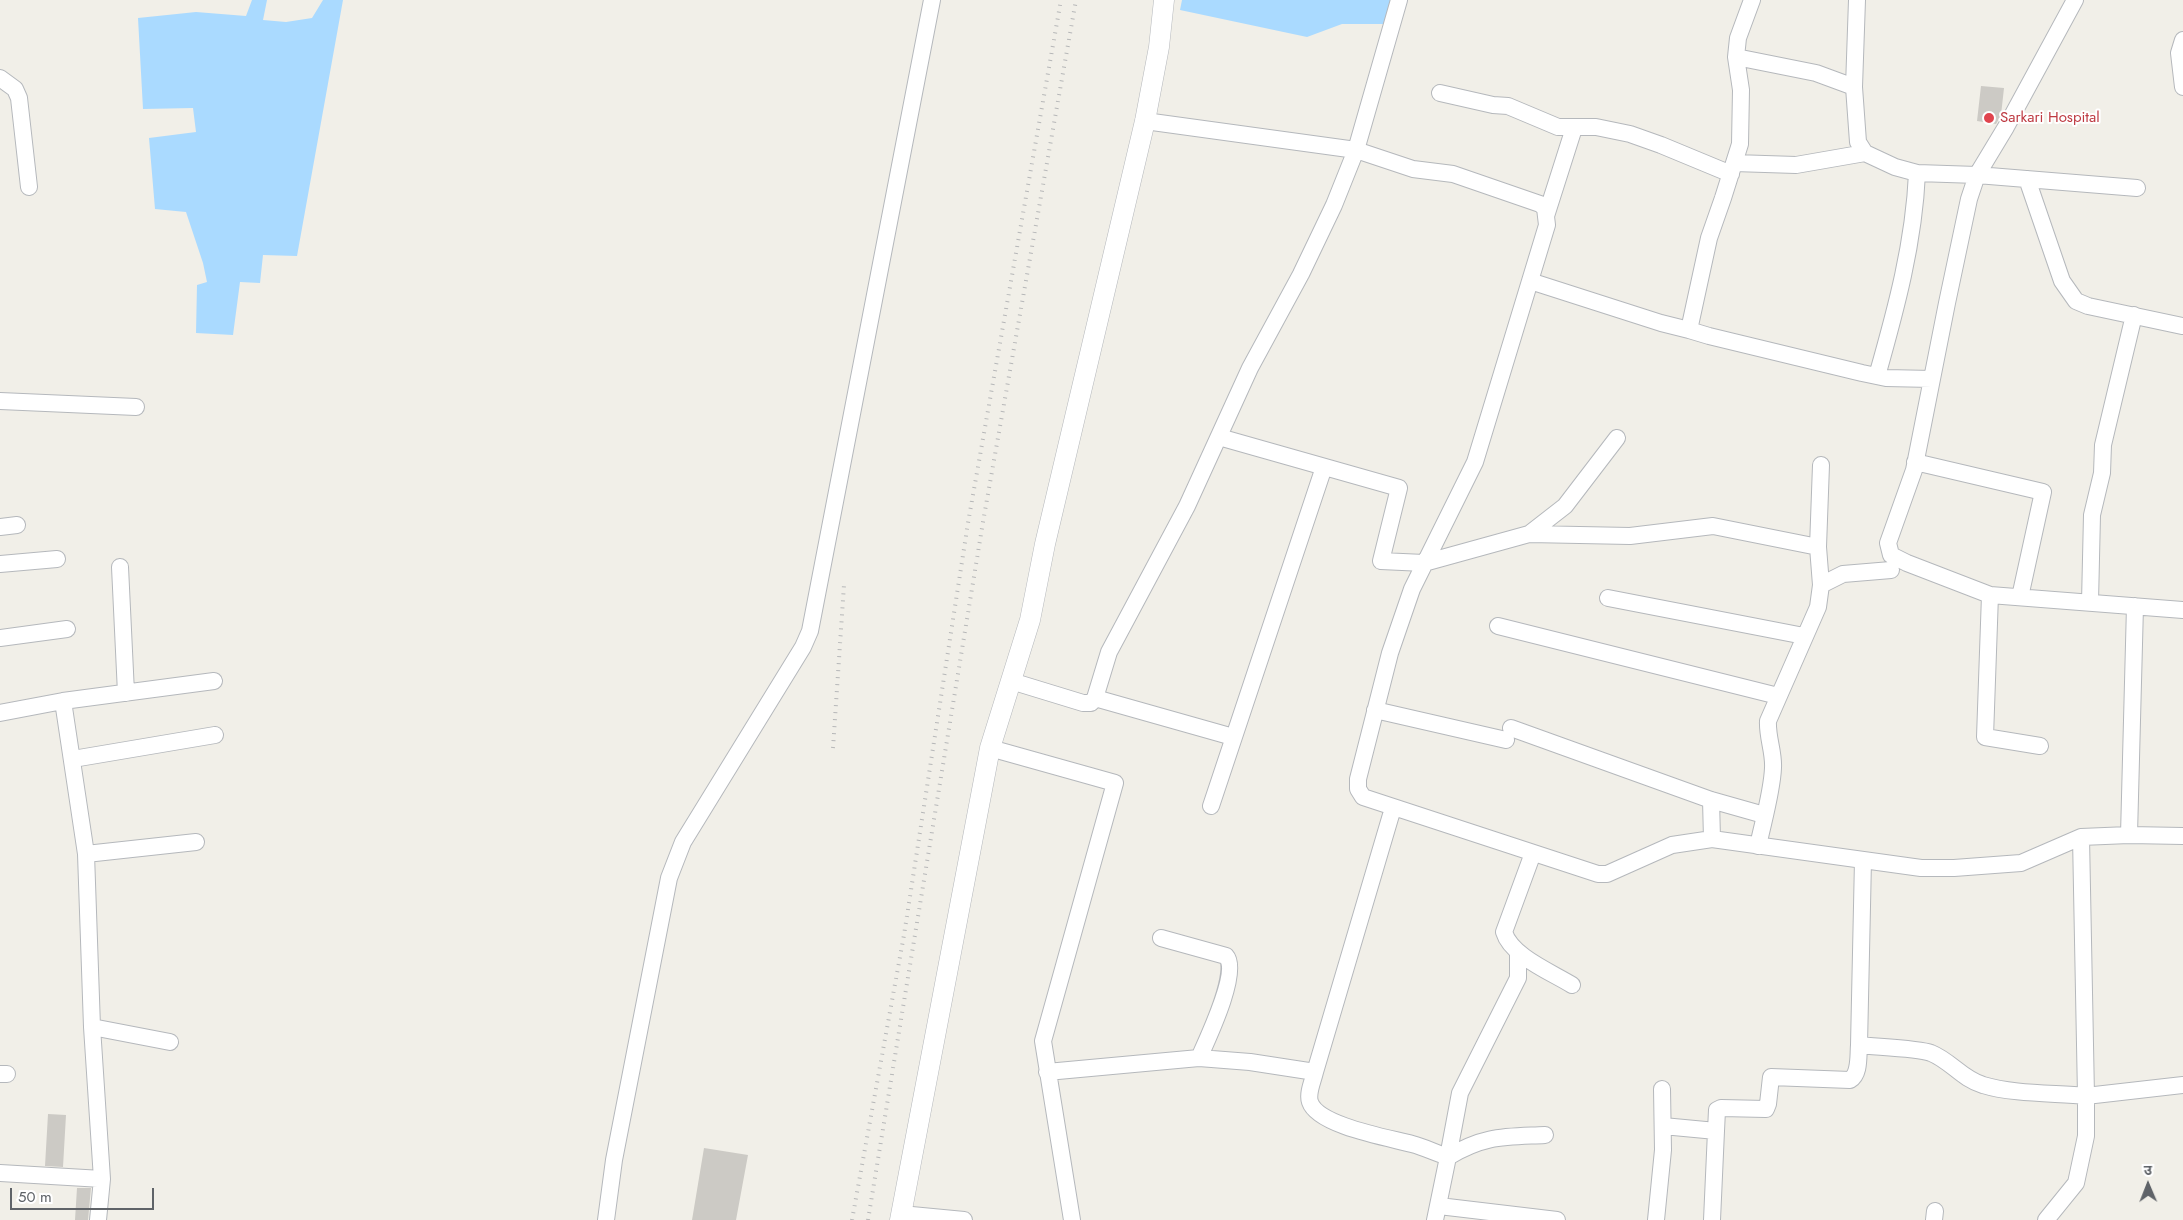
<!DOCTYPE html>
<meta charset="utf-8">
<style>
body{margin:0}
#map{position:relative;width:2183px;height:1220px;overflow:hidden;background:#f1efe8;font-family:Jost,"Noto Sans Devanagari",sans-serif}
canvas{display:block}
.north{position:absolute;left:2123px;top:1160px;width:50px;height:50px;-webkit-text-stroke:4px #fff;paint-order:stroke;rotate:359deg;font-size:14px;font-weight:700;line-height:20px;text-align:center;color:#5f6368}
.north::after{content:'';display:block;margin:auto;width:18px;height:22px;background:#5f6368;clip-path:polygon(50% 0,100% 100%,50% 72%,0 100%)}
.scale{position:absolute;left:10px;top:1188px;width:144px;height:22px;box-sizing:border-box;border:2px solid #5f6368;border-top:0;padding-left:6px;font-size:15px;line-height:18px;white-space:nowrap;color:#5f6368;-webkit-text-stroke:4px #fff;paint-order:stroke}
</style>
<div id="map">
<canvas width="2183" height="1220"></canvas>
<div class="north">उ</div>
<div class="scale">50 m</div>
</div>
<script>
const c = document.querySelector('canvas').getContext('2d');
c.lineJoin = 'round';
function fill(path, color) { c.fillStyle = color; c.fill(path, 'evenodd'); }
function stroke(path, color, width, dash) { c.strokeStyle = color; c.lineWidth = width; c.lineCap = dash ? 'butt' : 'round'; c.setLineDash(dash || []); c.stroke(path); }
function label(font, color, halo, rows, align = 'center') {
  c.font = font + ' Jost,sans-serif'; c.lineWidth = 4; c.setLineDash([]); c.textBaseline = 'middle'; c.strokeStyle = halo; c.fillStyle = color; for (const [text, x, y, turn = 0] of rows) {
    c.save(); c.translate(x, y); c.rotate((+turn || 0) * Math.PI / 180); c.textAlign = isNaN(turn) ? turn : align; if (halo) c.strokeText(text, 0, 0); c.fillText(text, 0, 0); c.restore();
  }
}
const water = new Path2D(`
 M252,0H267L263,20L286,22L312,18L323,0H343L297,256L263,255L260,283L240,282L233,335L196,333L197,285L207,282L203,263L186,212L155,209L149,138L196,132L193,108L143,109L138,18L196,12L246,16Z
 M1182,0H1395L1388,24H1342L1307,37L1180,10Z`);
const building = new Path2D(`
 M1981,86L2004,88L2001,115L1996,124L1977,121Z
 M48,1114L66,1115L63,1167L45,1166Z
 M704,1148L748,1155L736,1220H692Z
 M77,1188H91L88,1220H75Z`);
const minor = new Path2D(`
 M1752,0L1738,38L1736,57L1741,90L1740,144L1723,198L1709,238L1689,330L1709,336L1862,373L1886,378L1932,379
 M1857,0L1854,87L1858,142L1865,153L1895,167L1917,173L1977,175L2137,188
 M2075,0L2006,127L1977,175L1969,199L1947,303L1914,470L1888,543L1891,555L1907,563L1990,595L2183,610
 M2183,40L2179,53L2183,87
 M1736,57L1816,73L1854,87
 M0,78L15,89L19,98L29,187
 M1440,93L1493,105L1508,106L1558,127H1596L1630,134L1661,145L1731,174
 M1145,121L1356,150L1413,169L1453,174L1540,204L1545,208L1547,225L1475,462L1412,589L1390,653L1358,779V789L1363,797L1598,874H1607L1672,845L1712,839L1921,868H1954L2021,863L2081,837L2129,835L2183,836
 M1734,163L1796,165L1865,153
 M2027,179L2062,281L2076,301L2088,306L2182,326
 M1546,216L1574,128
 M1530,281L1661,323L1689,330
 M1877,376C1896,309 1914,243 1917,173
 M0,401L136,407
 M1219,437L1399,488L1381,561L1424,563L1529,534L1565,506L1617,438
 M1915,462L2043,492L2020,597
 M0,527L17,525
 M1529,534L1630,536L1713,526L1818,547
 M0,564L57,559
 M120,567L126,693
 M1821,585L1843,574L1891,570
 M1990,595L1985,737L2040,746
 M1608,598L1804,636
 M2090,602L2092,515L2102,473L2103,445L2134,315
 M1498,626L1778,696
 M0,638L67,629
 M1011,681L1083,703H1091L1095,698L1109,652L1187,506L1250,368L1301,274L1334,205L1356,150L1399,0
 M1095,698L1233,737
 M63,701L86,854L92,1027L102,1179L98,1220
 M1375,710L1506,740
 M0,713L63,701L214,681
 M1511,728L1711,800L1764,815
 M990,748L1115,783L1043,1041L1072,1220
 M73,759L215,735
 M1711,800L1712,839
 M1211,806L1324,467
 M1393,808L1315,1072C1313,1081 1307,1093 1310,1102C1318,1126 1390,1138 1412,1144C1424,1147 1436,1153 1448,1157L1460,1093L1518,978V953
 M2129,835L2135,606
 M1758,846C1763,822 1772,792 1773,768C1774,752 1767,737 1768,721L1818,607L1821,585L1818,547L1821,465
 M1533,853L1504,932C1511,956 1551,972 1572,985
 M86,854L196,842
 M1863,860L1859,1045C1876,1047 1917,1048 1931,1053C1951,1061 1962,1079 1983,1085C2012,1094 2055,1093 2086,1096L2081,837
 M1161,938L1226,956C1240,971 1207,1040 1199,1058
 M92,1027L170,1042
 M1047,1072L1199,1058L1250,1062L1315,1072
 M0,1074H7
 M1663,1126L1716,1131L1717,1110L1721,1108L1766,1109L1768,1104L1771,1077L1850,1080C1860,1074 1858,1057 1859,1045
 M0,1173L102,1179
 M1439,1206L1557,1220
 M901,1214L964,1220
 M606,1220L614,1160L669,878L683,842L803,647L810,631L932,0
 M1435,1220L1448,1157C1485,1135 1504,1137 1545,1135
 M1656,1220L1663,1150L1662,1089
 M1712,1220L1716,1131
 M1934,1220L1935,1211
 M2046,1220L2076,1183L2086,1136V1096L2183,1085`);
const tertiary = new Path2D(`
 M900,1220L990,748L1030,620L1045,544L1145,121L1159,47L1164,0`);
const rail = new Path2D(`
 M833,748L844,585
 M852,1220L904,935L968,523L1061,0
 M868,1220L983,522L1076,0`);
const markers = [
 [1989,118,6,"#e0444e"]
];
const healthNames = [
 ["Sarkari Hospital",2000,118]
];
fill(water, '#aadaff');
fill(building, '#cccac5');
stroke(minor, '#b5b8bc', 18);
stroke(tertiary, '#b5b8bc', 21);
stroke(minor, '#fff', 16);
stroke(tertiary, '#fff', 20);
stroke(rail, '#b6b7b8', 4, [1, 6]);
for (const [x, y, r, color] of markers) { const dot = new Path2D(); dot.arc(x, y, r, 0, 2 * Math.PI); c.fillStyle = color; c.fill(dot); stroke(dot, '#fff', 2); }
label('15px', '#be3a42', '#fff', healthNames, 'left');
</script>
